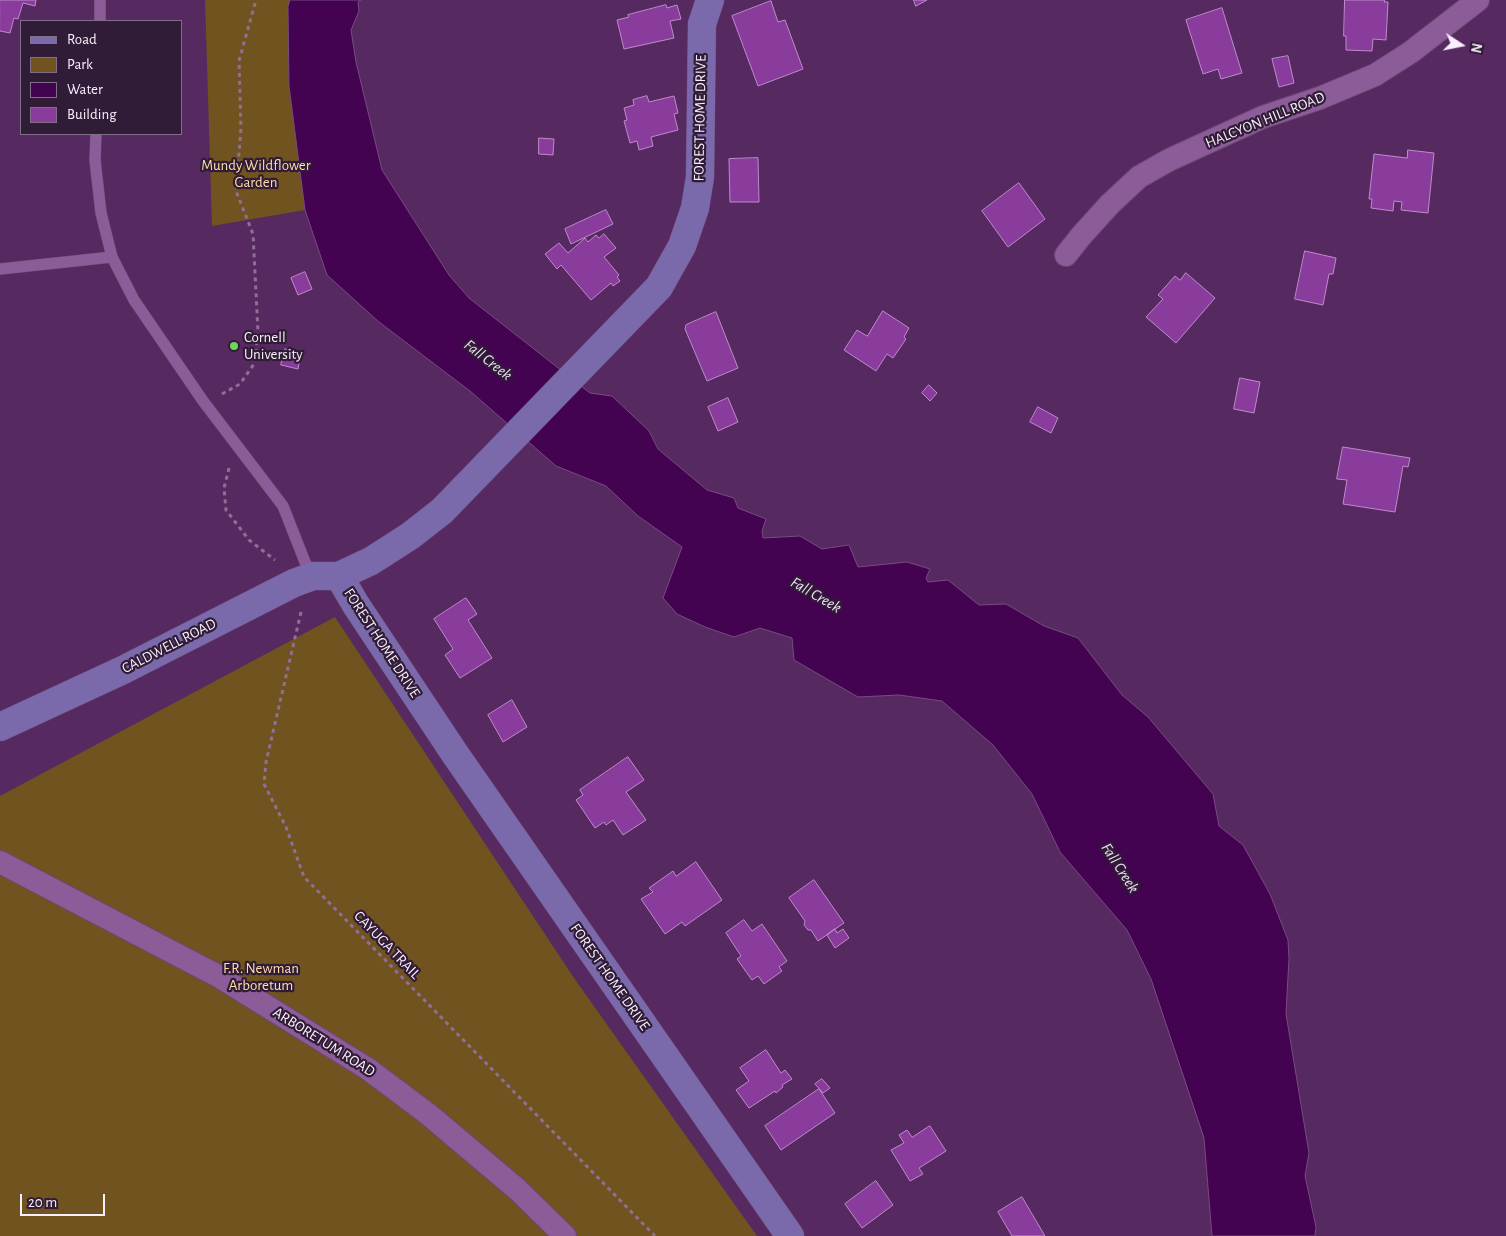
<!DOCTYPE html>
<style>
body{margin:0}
#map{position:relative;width:1506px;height:1236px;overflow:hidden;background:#562961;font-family:"Alegreya Sans",sans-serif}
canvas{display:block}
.legend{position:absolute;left:20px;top:20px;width:162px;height:115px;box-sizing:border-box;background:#301c36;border:1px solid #807085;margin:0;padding:6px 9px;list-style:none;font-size:15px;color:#f9eefb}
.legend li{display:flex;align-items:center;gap:10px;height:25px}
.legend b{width:25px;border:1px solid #807085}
.north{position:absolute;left:1436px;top:20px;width:50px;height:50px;-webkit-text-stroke:4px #301c36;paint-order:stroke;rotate:101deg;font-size:14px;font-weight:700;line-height:20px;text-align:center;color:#f9eefb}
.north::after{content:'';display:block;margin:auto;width:18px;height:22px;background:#f9eefb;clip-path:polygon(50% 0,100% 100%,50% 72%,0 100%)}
.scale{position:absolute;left:20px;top:1194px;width:85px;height:22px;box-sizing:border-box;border:2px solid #f9eefb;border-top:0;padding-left:6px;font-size:15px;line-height:18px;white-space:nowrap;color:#f9eefb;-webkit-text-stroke:4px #301c36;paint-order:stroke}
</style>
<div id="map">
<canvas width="1506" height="1236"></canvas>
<ul class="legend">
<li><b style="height:6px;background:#7a69ab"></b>Road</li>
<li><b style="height:14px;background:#70531e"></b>Park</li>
<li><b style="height:14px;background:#430350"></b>Water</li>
<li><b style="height:14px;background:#8a3c9d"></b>Building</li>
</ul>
<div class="north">N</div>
<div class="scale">20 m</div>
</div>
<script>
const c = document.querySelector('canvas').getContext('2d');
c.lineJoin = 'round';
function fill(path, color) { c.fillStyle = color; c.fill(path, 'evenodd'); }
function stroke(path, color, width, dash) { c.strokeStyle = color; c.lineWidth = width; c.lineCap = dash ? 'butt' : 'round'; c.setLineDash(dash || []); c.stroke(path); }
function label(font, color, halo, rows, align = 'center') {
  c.font = font + ' "Alegreya Sans",sans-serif'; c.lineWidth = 4.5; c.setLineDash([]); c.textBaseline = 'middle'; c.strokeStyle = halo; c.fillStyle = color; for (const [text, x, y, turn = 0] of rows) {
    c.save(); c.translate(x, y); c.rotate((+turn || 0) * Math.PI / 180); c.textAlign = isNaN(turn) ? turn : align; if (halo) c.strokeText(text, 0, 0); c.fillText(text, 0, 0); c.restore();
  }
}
const green = new Path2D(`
 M205,0H290L288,7L289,86L305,210L212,226Z
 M335,617L574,978L757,1236H0V796Z`);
const water = new Path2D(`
 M290,0H361L358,2L359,11L351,30L356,62L382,170L449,275L469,298L590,393L612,396L649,431L658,449L707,490L734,498L738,508L766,519L762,531L763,538L800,536L822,549L849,545L858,567L907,562L930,569L926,578L928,582L948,580L979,605L1006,604L1044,626L1078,638L1122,695L1148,717L1213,794L1219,826L1243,845L1270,894L1288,940L1289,958L1286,1014L1309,1153L1305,1176L1316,1227L1315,1236H1212L1204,1138L1151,979L1127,930L1060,852L1032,794L993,745L942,701L899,695L858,697L794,660L792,638L760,628L734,637L705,627L677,614L663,598L682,547L638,516L606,486L556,466L470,391L379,322L327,275L305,210L289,86L288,7Z`);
const building = new Path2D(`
 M0,0H36L35,6L23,3L18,19L14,18L10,33L0,31Z
 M914,0H927L916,6Z
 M1345,0H1385L1384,2H1388L1386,40L1373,39L1372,51L1346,50V36H1344Z
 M771,1L778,22L785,20L803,69L758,86L732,16Z
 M666,5L667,8L677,5L681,19L670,21L674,38L624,49L617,20L629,17L628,15Z
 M1222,8L1242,73L1221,79L1218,69L1203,74L1186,20Z
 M1288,56L1294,83L1279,87L1272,59Z
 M647,96L649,102L674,96L678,113L674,114L678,130L651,137L653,146L639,150L637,141L630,143L624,121L627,120L624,108L634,105L633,100Z
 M539,138L554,139L553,155L539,154Z
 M1408,150L1434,153L1428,213L1401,210L1402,202L1394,201L1393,211L1371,208L1372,199H1369L1374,154L1407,158Z
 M758,158L759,202H730L729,159Z
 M1019,183L1045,219L1008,247L982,211Z
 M606,210L613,224L571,244L565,229Z
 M604,234L616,248L604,257L619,275L617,277L620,281L613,286L611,283L591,300L561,265L557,269L545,254L559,243L568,253L585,238L588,242L596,235L599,238Z
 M1305,251L1336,258L1333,274H1329L1323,305L1295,299Z
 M305,272L312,289L298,295L291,278Z
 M1186,273L1215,298L1176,343L1146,317L1163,299L1158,295L1175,276L1180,280Z
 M883,311L909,328L904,337L906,339L893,358L887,354L876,371L844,350L857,330L867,336Z
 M716,312L738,368L707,381L685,329L686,325Z
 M285,349L301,352L298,369L281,365Z
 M1240,378L1260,382L1254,413L1234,409Z
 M929,385L937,393L930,401L922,393Z
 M728,398L738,422L718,431L708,407Z
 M1038,407L1058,418L1051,433L1030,422Z
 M1343,447L1410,458L1408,467L1403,466L1395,512L1343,504L1347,480L1337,479Z
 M466,598L477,614L468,620L492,658L460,678L445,655L453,649L434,619Z
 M512,700L527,727L503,742L488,715Z
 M628,757L644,780L626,792L646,820L623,835L613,820L606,825L604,822L595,828L576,800L583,795L580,790Z
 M696,862L722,900L685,926L682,922L665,934L641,899L653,892L649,888L673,871L676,876Z
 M814,880L844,923L818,941L811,930H808L804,925L805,921L789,898Z
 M744,920L752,931L762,924L787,961L779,967L782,971L764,984L758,976L752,980L737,959L741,956L726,933Z
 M835,929L837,933L843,929L849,938L835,948L827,935Z
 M766,1050L781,1073L785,1070L792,1079L782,1085L783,1087L776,1093L775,1091L749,1108L736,1090L749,1081L740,1068Z
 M822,1079L830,1088L823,1093L815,1084Z
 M819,1089L835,1113L781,1150L765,1126Z
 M930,1126L946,1151L919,1168L923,1174L910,1181L891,1150L904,1143L899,1135L907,1130L912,1137Z
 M876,1181L893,1205L862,1228L845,1204Z
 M1022,1197L1045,1236H1012L998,1212Z`);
const path = new Path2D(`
 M222,394L240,384L254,364L258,332L253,234L236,191L241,128L239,61L256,0
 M229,468L224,488L226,510L249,540L275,560
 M301,612L266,762L264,784L286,827L304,877L655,1236`);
const lane = new Path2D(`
 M100,0V21
 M96,134L95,160L101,213L112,257L134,300L203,401L283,506L305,562L313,576
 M0,269L112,257`);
const street = new Path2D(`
 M1066,255L1081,236L1110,204L1139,177L1169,160L1263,117L1320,98L1375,75L1411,52L1478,0
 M0,862L218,976L368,1069L428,1114L518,1190L565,1236`);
const secondary = new Path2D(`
 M339,576L356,605L455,754L790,1236
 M0,727L123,670L294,583L313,576H339L371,561L410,536L442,511L659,287L682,246L695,208L700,177L702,24L710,0`);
const markers = [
 [234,346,5,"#75d25b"]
];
const streetNames = [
 ["FOREST HOME DRIVE",700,118,-89],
 ["HALCYON HILL ROAD",1265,120,-22],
 ["FOREST HOME DRIVE",382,643,57],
 ["CALDWELL ROAD",169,646,-27],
 ["CAYUGA TRAIL",387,945,46],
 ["FOREST HOME DRIVE",610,977,55],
 ["ARBORETUM ROAD",324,1042,32]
];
const parkNames = [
 ["Mundy Wildflower",256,165],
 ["Garden",256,182],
 ["F.R. Newman",261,968],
 ["Arboretum",261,985]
];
const poiNames = [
 ["Cornell",244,337],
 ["University",244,354]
];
const waterNames = [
 ["Fall Creek",488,360,38],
 ["Fall Creek",816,595,30],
 ["Fall Creek",1120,868,57]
];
fill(green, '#70531e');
fill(water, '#430350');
stroke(water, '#7a4a83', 1);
fill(building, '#8a3c9d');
stroke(building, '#be8bcb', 1);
stroke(lane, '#6c4774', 12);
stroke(street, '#6c4774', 24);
stroke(secondary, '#6c4774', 29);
stroke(path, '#906f97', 3, [4, 4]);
stroke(lane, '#8b5c98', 11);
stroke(street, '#8b5c98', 22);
stroke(secondary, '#7a69ab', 28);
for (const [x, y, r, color] of markers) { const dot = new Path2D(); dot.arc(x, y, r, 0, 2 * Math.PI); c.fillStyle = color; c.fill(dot); stroke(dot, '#301c36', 2); }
label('15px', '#f9eefb', '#301c36', streetNames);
label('15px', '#ffdea8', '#301c36', parkNames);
label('15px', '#f9eefb', '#301c36', poiNames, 'left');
label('italic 16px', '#efdcf4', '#301c36', waterNames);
</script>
